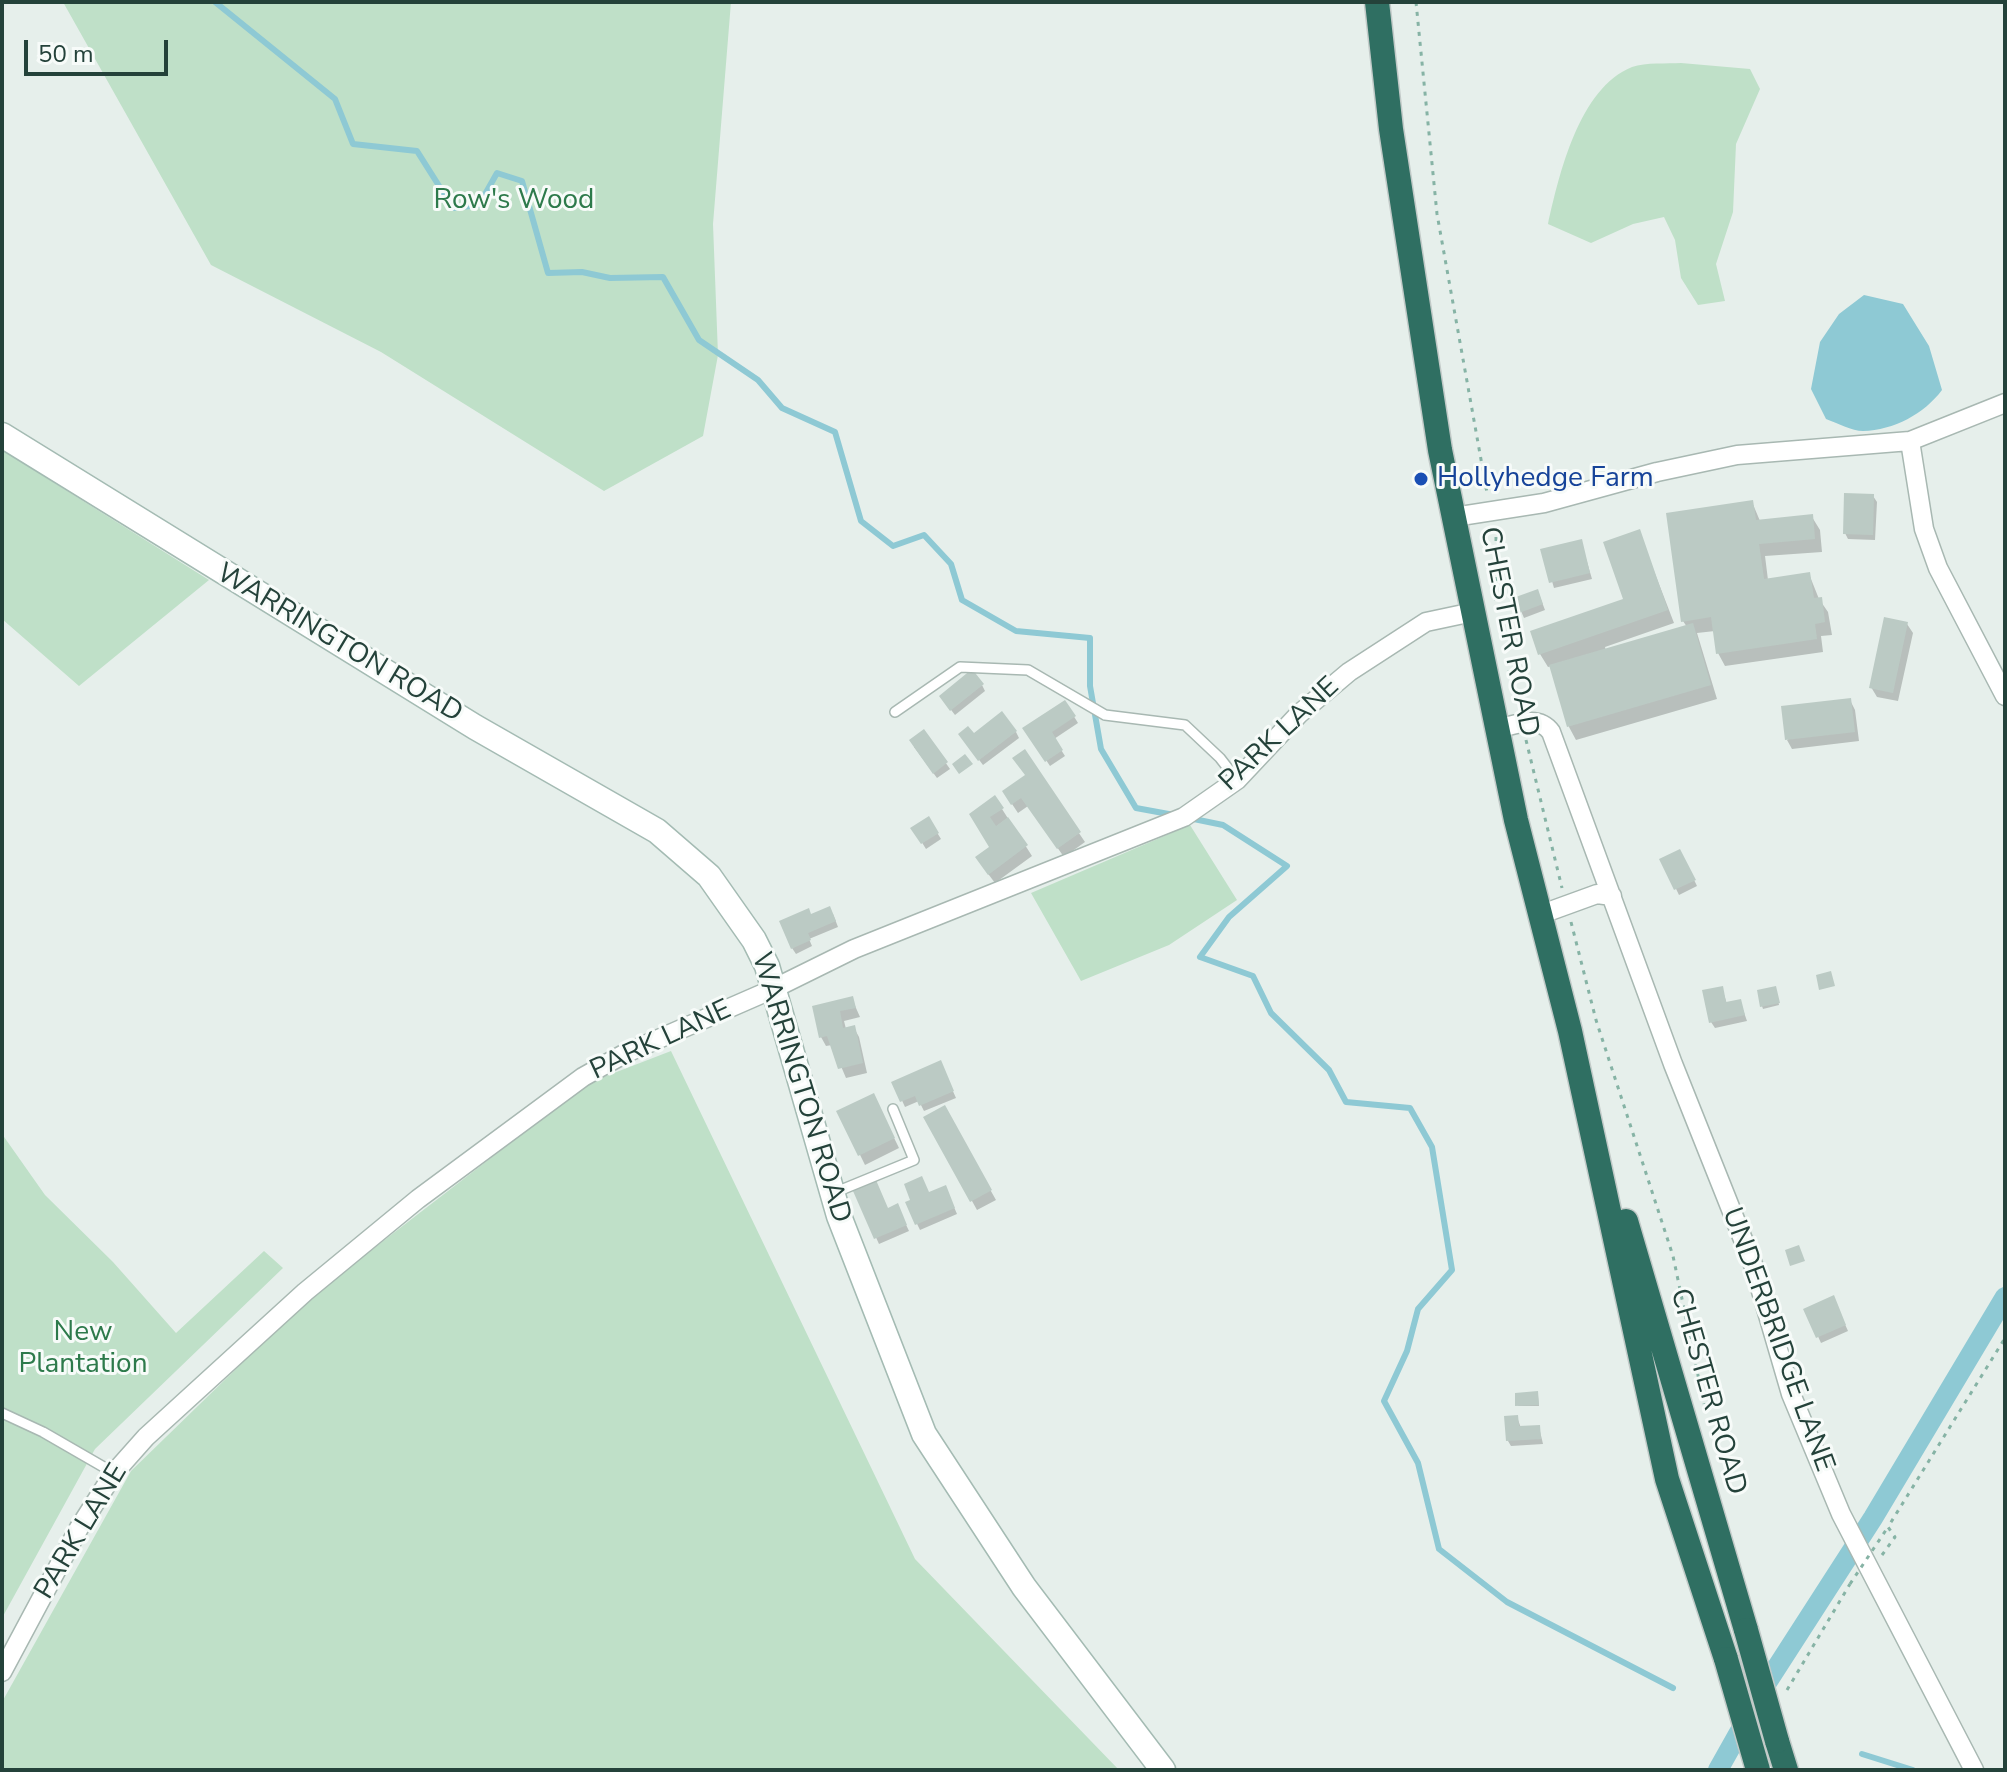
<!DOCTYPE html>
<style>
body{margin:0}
#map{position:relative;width:2007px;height:1772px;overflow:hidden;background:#e6efeb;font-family:"Nunito Sans",sans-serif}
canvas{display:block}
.frame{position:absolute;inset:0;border:4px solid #24423a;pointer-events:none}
.scale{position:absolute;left:24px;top:40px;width:144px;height:36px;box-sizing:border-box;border:4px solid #24423a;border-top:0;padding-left:10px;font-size:24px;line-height:28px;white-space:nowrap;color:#24423a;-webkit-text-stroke:6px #f7fbf9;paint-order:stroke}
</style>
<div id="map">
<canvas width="2007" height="1772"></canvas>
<div class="frame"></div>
<div class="scale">50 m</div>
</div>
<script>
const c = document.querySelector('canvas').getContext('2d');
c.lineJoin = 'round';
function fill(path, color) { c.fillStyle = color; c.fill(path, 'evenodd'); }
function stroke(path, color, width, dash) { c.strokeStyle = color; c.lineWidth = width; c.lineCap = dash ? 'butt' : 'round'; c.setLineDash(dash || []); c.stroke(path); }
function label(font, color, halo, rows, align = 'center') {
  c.font = font + ' "Nunito Sans",sans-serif'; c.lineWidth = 6; c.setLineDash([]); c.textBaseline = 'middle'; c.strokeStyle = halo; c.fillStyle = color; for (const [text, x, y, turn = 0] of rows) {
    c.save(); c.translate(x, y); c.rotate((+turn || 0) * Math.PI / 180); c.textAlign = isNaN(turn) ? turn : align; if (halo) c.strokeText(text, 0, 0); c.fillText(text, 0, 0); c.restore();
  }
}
const green = new Path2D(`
 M63,2H731L713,224L718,355L703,436L604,491L381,352L211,265Z
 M1681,63L1750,69L1760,89L1736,144L1733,212L1716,264L1725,301L1698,305L1681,278L1675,240L1664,217L1633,224L1591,243L1548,224C1559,175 1579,88 1632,67C1646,62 1667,64 1681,63Z
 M2,450L209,580L79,686L2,619Z
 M1190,825L1237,900L1169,945L1081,981L1031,893Z
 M671,1051L915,1559L1119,1770H2V1702L131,1471L308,1299L588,1083Z
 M2,1134L45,1195L113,1262L176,1333L264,1251L283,1268L95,1449L2,1618Z`);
const water = new Path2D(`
 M1864,295L1903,304L1929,346L1942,390C1924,414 1894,430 1863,431C1852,431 1837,423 1826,419L1811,389L1820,342L1839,314Z`);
const shadow = new Path2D(`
 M1873,496L1877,502L1875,540L1848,539L1845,533Z
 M1752,502L1760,521L1812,517L1820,530L1822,552L1765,556L1768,580L1809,574L1819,599L1828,612L1832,635L1821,636L1823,652L1725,666L1718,653L1715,631L1697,633L1717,699L1576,740L1569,727L1552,666L1548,667L1540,654L1532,632L1626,600L1639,532L1674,623L1605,647L1606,651L1687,627L1683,621Z
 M1581,541L1592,579L1554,588L1543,550Z
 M1540,597L1545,610L1524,618L1516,599Z
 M1907,624L1913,633L1898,701L1877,697L1871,687Z
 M982,685L985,691L955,715L945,702Z
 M1850,700L1855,710L1859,741L1792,749L1787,740Z
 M1065,702L1078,723L1054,739L1065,756L1050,766L1025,728Z
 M924,732L950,769L937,778L914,747Z
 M1016,732L1019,738L983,765L964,740L973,736Z
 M1024,752L1085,842L1064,857L1028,806L1018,813L1010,801L1027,776Z
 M1002,809L1032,856L995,883L983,867L991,847L972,814Z
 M928,818L941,839L926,849L913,828Z
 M1683,857L1697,886L1679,895L1662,860Z
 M833,914L838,927L809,939L812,946L796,954L792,948L811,917Z
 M1722,988L1727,1004L1740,1001L1747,1021L1715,1028L1711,1022Z
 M1776,990L1779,1005L1763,1009L1762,1006Z
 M852,999L860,1017L844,1021L846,1029L854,1028L859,1037L867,1073L846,1078L832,1045L826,1046L821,1037L814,1007Z
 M943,1069L956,1098L924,1111L919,1101L905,1107L894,1083Z
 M878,1105L899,1148L865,1165L839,1112Z
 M944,1108L996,1200L977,1210L926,1118Z
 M855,1192L888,1210L900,1212L909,1231L879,1244Z
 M948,1193L957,1214L920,1230L907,1203L929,1195Z
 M1836,1304L1848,1331L1821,1343L1806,1310Z
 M1538,1396L1539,1406H1517Z
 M1517,1417L1521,1428L1539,1427L1543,1444L1511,1446L1508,1441Z`);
const stream = new Path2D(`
 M215,2L335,99L353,144L417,151L453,208L479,205L497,173L522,181L548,273L582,272L610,278L663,277L699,340L758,380L782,408L835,432L861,521L893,546L924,535L951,564L962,600L1016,631L1090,638V686L1101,749L1136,808L1174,815
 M1189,818L1223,825L1287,866L1229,917L1200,957L1253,976L1271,1013L1329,1070L1346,1102L1410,1108L1432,1147L1452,1270L1418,1309L1407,1351L1384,1401L1418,1463L1439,1549L1507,1602L1673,1688
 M1862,1754L1913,1770`);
const canal = new Path2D(`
 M1718,1770L1768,1681L1873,1518L2005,1297`);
const building = new Path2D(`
 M1844,493L1874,494L1873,535L1843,534Z
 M1753,500L1756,520L1813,514L1815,539L1759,544L1764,579L1810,572L1814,598L1822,597L1825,622L1815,624L1817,639L1716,654L1711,617L1681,622L1666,513Z
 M1640,529L1668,610L1538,655L1530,631L1623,599L1603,542Z
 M1582,539L1590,573L1549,583L1540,549Z
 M1538,589L1543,604L1519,613L1513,598Z
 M1884,617L1908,622L1893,693L1869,688Z
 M1693,623L1711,685L1567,727L1549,665Z
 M972,669L984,684L950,711L939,696Z
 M1851,698L1855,732L1785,740L1781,706Z
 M1065,700L1076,716L1052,732L1063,750L1045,762L1022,728Z
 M1002,711L1017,731L978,761L958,734L968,726L974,733Z
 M924,729L948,762L933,774L909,740Z
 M1025,749L1081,832L1057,849L1021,798L1011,805L1002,791L1025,775L1012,758Z
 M965,754L973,764L959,774L952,764Z
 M995,795L1004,808L990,817L996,826L1008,817L1028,845L988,875L975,857L989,847L969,814Z
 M929,816L939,833L921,844L910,828Z
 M1680,849L1696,880L1674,890L1659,859Z
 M830,906L836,921L808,933L811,940L791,949L779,921L809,908L811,914Z
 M1831,971L1835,986L1819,990L1816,975Z
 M1723,986L1726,1002L1741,999L1745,1015L1709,1023L1702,990Z
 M1776,986L1780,1003L1760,1007L1757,990Z
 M853,996L856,1008L840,1011L843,1028L855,1025L863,1063L838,1069L827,1036L819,1038L812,1006Z
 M941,1060L954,1091L919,1106L915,1096L900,1102L891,1082Z
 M874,1093L895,1138L858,1156L836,1111Z
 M945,1105L992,1190L970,1202L923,1117Z
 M922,1176L929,1192L946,1185L955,1208L915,1225L905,1202L910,1200L904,1184Z
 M876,1180L888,1208L898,1203L907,1225L874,1239L853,1191Z
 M1799,1245L1805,1261L1790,1266L1785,1250Z
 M1834,1295L1846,1325L1816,1338L1803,1309Z
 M1538,1391L1539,1405L1515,1406V1393Z
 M1518,1415L1519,1426L1540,1425L1541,1439L1506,1441L1504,1416Z`);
const path = new Path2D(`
 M1416,2L1437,214L1487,493
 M1496,527V608
 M1509,670L1518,705
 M1526,740L1562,888
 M1571,922L1596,1020L1673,1256L1704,1404
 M1882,1555L1895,1537L1888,1527L2005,1338
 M1787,1690L1850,1584`);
const lane = new Path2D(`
 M895,712L960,667L1028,670L1105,715L1185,725L1220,758L1237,780
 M836,1192L914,1160L893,1109
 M2,1413L43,1432L114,1473`);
const street = new Path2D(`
 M1910,441L1924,529L1938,568L2005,696
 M1454,517L1544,503L1657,472L1737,455L1910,441L2005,403
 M1497,729C1515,725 1538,714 1551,732L1673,1064L1754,1267L1791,1394L1841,1514L1974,1770
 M1542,914L1597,894L1612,896
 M2,1672L79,1528L114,1473L146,1437L305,1292L418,1199L583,1077L624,1054L773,989L854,949L1184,817L1237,780L1299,714L1349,672L1426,622L1473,612`);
const secondary = new Path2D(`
 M2,435L475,727L657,831L709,876L754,940L767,966L839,1216L924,1434L1024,1587L1163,1770`);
const highway = new Path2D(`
 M1377,2L1391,129L1440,450L1516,820L1570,1031L1667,1479L1726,1659
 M1626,1221L1746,1630
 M1777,1741L1786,1770`);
const pathBridge = new Path2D(`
 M1850,1584L1888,1527`);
const highwayBridge = new Path2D(`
 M1746,1630L1777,1741
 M1726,1659L1758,1770`);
const markers = [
 [1421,479,8,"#1a4fb4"]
];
const parkNames = [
 ["Row's Wood",514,201],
 ["New",83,1333],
 ["Plantation",83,1365]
];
const transitNames = [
 ["Hollyhedge Farm",1437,479]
];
const streetNames = [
 ["CHESTER ROAD",1508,632,79],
 ["WARRINGTON ROAD",339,644,31],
 ["PARK LANE",1280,735,-43],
 ["PARK LANE",661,1041,-25],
 ["WARRINGTON ROAD",800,1088,73],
 ["UNDERBRIDGE LANE",1777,1340,70],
 ["CHESTER ROAD",1707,1392,74],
 ["PARK LANE",82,1532,-59]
];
fill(green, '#bfe0c8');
fill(water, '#8ec9d4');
fill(shadow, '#0003');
stroke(stream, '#8ec9d4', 6);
stroke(canal, '#8ec9d4', 20);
fill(building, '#bbcac4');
stroke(lane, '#a8b8b2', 12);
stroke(street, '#a8b8b2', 21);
stroke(secondary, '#a4bbb3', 27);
stroke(highway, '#c2cac8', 27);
stroke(path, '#86b3a5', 3, [4, 6]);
stroke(lane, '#fff', 9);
stroke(street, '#fff', 18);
stroke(secondary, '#fff', 24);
stroke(highway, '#2f6f62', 24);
stroke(highwayBridge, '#c2cac8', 27, []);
stroke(pathBridge, '#86b3a5', 3, [4, 6]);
stroke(highwayBridge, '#2f6f62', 24);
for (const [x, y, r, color] of markers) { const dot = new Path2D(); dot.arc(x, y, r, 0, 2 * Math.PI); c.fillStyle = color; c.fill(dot); stroke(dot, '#f7fbf9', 3); }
label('28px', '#2d7a4b', '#f7fbf9', parkNames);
label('28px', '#164399', '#f7fbf9', transitNames, 'left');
label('28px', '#24423a', '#f7fbf9', streetNames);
</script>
